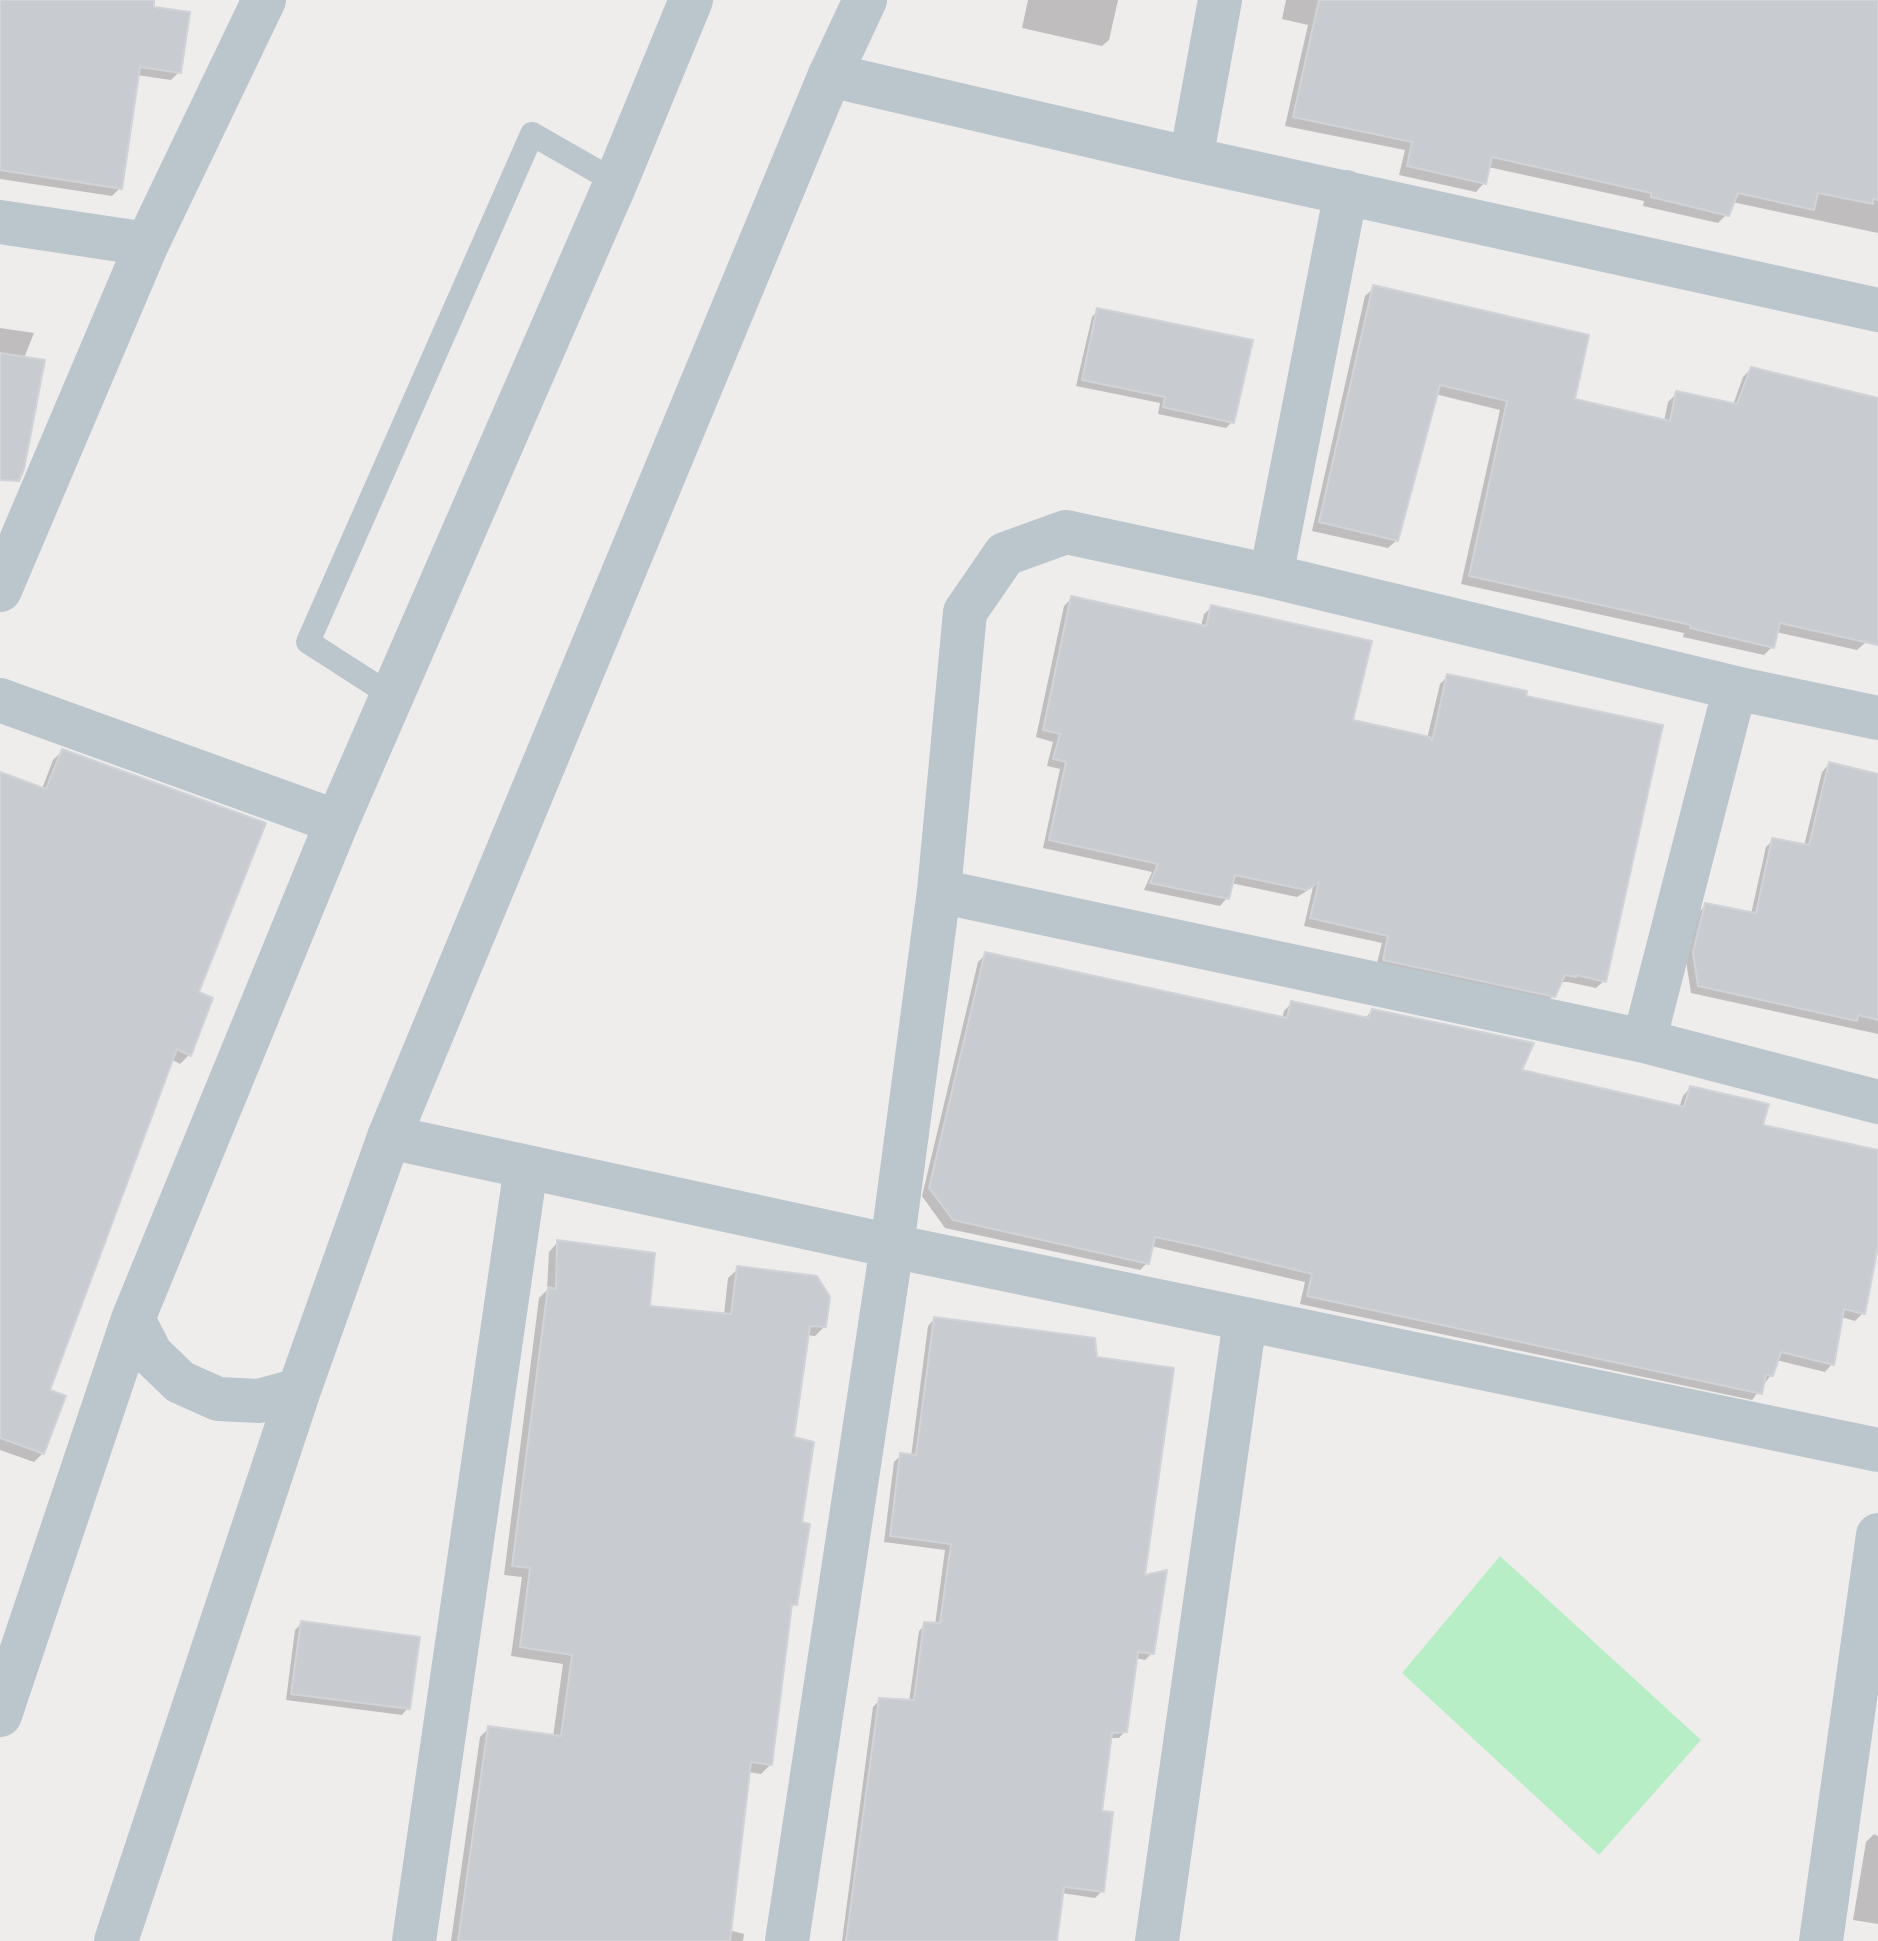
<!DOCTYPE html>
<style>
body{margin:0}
canvas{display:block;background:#efecec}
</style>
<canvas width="1878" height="1941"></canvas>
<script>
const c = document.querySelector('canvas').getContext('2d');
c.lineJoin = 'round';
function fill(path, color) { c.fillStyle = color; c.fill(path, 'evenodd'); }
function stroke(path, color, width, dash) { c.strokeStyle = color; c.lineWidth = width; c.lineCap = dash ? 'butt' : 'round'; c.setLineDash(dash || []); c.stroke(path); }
const green = new Path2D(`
 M1500,1556L1701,1740L1599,1855L1402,1673Z`);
const shadow = new Path2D(`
 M0,0H152V9L179,72L171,80L137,75L120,188L112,196L0,179Z
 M1028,0H1118L1109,40L1102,46L1022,28Z
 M1286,0H1878V233L1732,202L1727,214L1718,223L1643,206L1644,201L1488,167L1484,183L1476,192L1399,175L1405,150L1285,126L1308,25L1282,19Z
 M1374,288L1573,401L1664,421L1668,402L1677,393L1733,405L1743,377L1751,369L1878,399V637L1866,642L1857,650L1776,632L1772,647L1764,655L1683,637L1684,633L1461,584L1500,410L1435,394L1397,540L1388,548L1312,531L1365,296Z
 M1098,310L1232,422L1226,428L1158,414L1160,403L1076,386L1092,317Z
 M0,328L34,333L24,358L0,472Z
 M1072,598L1201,627L1204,614L1212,607L1351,722L1427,739L1440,684L1448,676L1604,981L1596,988L1568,982H1560L1554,995L1546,1003L1376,967L1382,943L1304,926L1313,887L1297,897L1231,883L1227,898L1220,906L1144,890L1152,872L1043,848L1060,769L1047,766L1053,742L1036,737L1064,606Z
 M62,751L197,994L189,1055L180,1064L171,1059L47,1391L43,1453L34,1462L0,1450V774L42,789L53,760Z
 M1829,764L1878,776V1034L1691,993L1686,961L1698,913L1706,905L1751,914L1766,847L1773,840L1804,846L1822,772Z
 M986,954L1282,1019L1284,1011L1292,1003L1364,1019L1372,1011L1519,1072L1679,1108L1683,1096L1690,1088L1761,1126L1878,1152V1236L1863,1313L1855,1321L1841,1317L1832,1364L1825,1372L1776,1360L1771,1375L1752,1400L1300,1304L1305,1282L1151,1246L1147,1263L1140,1270L945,1228L922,1196L978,962Z
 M558,1242L647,1308L724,1315L728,1278L738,1269L825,1326L815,1336L807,1335L792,1438L800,1524L795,1604L790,1609L771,1764L761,1774L748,1772L729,1930L744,1934L743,1941H451L480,1737L489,1728L553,1737L563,1664L511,1656L522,1577L504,1575L539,1298L547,1290L549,1252Z
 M934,1319L1143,1578L1152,1653L1145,1660L1135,1658L1125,1731L1119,1738H1109L1100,1813L1102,1891L1095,1898L1061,1893L1055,1941H830H842L873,1707L880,1700L909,1702L919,1631L925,1625H935L945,1550L884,1542L894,1462L901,1455L911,1457L928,1326Z
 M302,1623L408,1708L402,1715L286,1700L295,1630Z
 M1874,1834L1878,1836V1924L1853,1920L1866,1842Z`);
const building = new Path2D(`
 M0,0H154V7L190,12L181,73L140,67L122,189L0,170Z
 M1319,0H1878V200L1873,199V204L1818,193L1814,210L1738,193L1729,216L1651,197V193L1492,157L1486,184L1407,166L1412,142L1293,117Z
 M1373,285L1589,335L1575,399L1670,421L1676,391L1737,404L1751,367L1878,398V645L1780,623L1774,648L1690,628L1691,625L1469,576L1507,401L1440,385L1398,541L1319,522Z
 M1097,308L1253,340L1234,423L1163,407L1165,397L1082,380Z
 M0,353L45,360L24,469L19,481L0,480Z
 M1071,596L1206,626L1211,605L1372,641L1353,720L1430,737L1432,741L1447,674L1527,691L1526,696L1663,725L1606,982L1576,975V977L1565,975L1555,997L1383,960L1388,936L1310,918L1319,882L1306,890L1235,875L1229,899L1150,883L1158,864L1049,840L1066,762L1053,759L1060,734L1043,730Z
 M62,749L266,823L199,992L213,998L191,1056L177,1049L50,1390L66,1396L44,1454L0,1438V772L46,789Z
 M1829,762L1878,774V1020L1858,1015L1857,1021L1698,986L1693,952L1705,903L1756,913L1772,838L1809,845Z
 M985,952L1287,1018L1291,1001L1369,1018L1372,1009L1534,1043L1522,1070L1684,1107L1690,1086L1769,1104L1763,1125L1878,1150V1246L1865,1314L1844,1309L1834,1365L1781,1352L1773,1376L1766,1375L1762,1394L1307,1296L1312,1274L1202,1247L1155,1237L1149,1264L953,1220L929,1188Z
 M557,1240L655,1253L650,1306L731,1314L737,1266L817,1276L830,1297L826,1327L810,1326L794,1437L814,1442L802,1522L810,1524L797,1605L792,1604L772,1765L751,1762L730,1941H458L488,1726L561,1736L572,1655L520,1647L530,1568L512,1566L548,1287L556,1289Z
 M934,1317L1095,1338L1097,1357L1174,1368L1145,1575L1167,1570L1154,1654L1138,1652L1127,1732L1112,1733L1102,1811L1113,1812L1104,1892L1064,1887L1057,1941H846L879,1698L914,1700L924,1622L940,1623L951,1544L890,1536L900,1453L916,1455Z
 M301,1621L420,1637L410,1709L291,1694Z`);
const service = new Path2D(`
 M392,696L308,642L532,134L616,182`);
const minor = new Path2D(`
 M830,75L1191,159L1220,0
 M1191,159L1878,310
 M0,222L147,244
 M1271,576L1346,192
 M0,590L147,244L264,0
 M0,700L337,822
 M939,891L1644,1041L1878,1102
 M1644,1041L1735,688
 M389,1137L892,1246L1878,1450
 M414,1941L526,1167
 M787,1941L892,1246L939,891L965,612L1005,554L1066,532L1271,576L1735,688L1878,718
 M1157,1941L1245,1320
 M1821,1941L1878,1535`);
const tertiary = new Path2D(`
 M133,1319L151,1354L180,1382L218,1399L259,1401L299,1390
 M0,1715L133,1319L337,822L616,182L691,0
 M116,1941L299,1390L389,1137L830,75L865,0`);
fill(green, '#b8eec6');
fill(shadow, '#0003');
fill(building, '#c8ccd1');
stroke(building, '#d0d3d8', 2);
stroke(service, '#bac6cc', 24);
stroke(minor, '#bac6cc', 44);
stroke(tertiary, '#bac6cc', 44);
</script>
